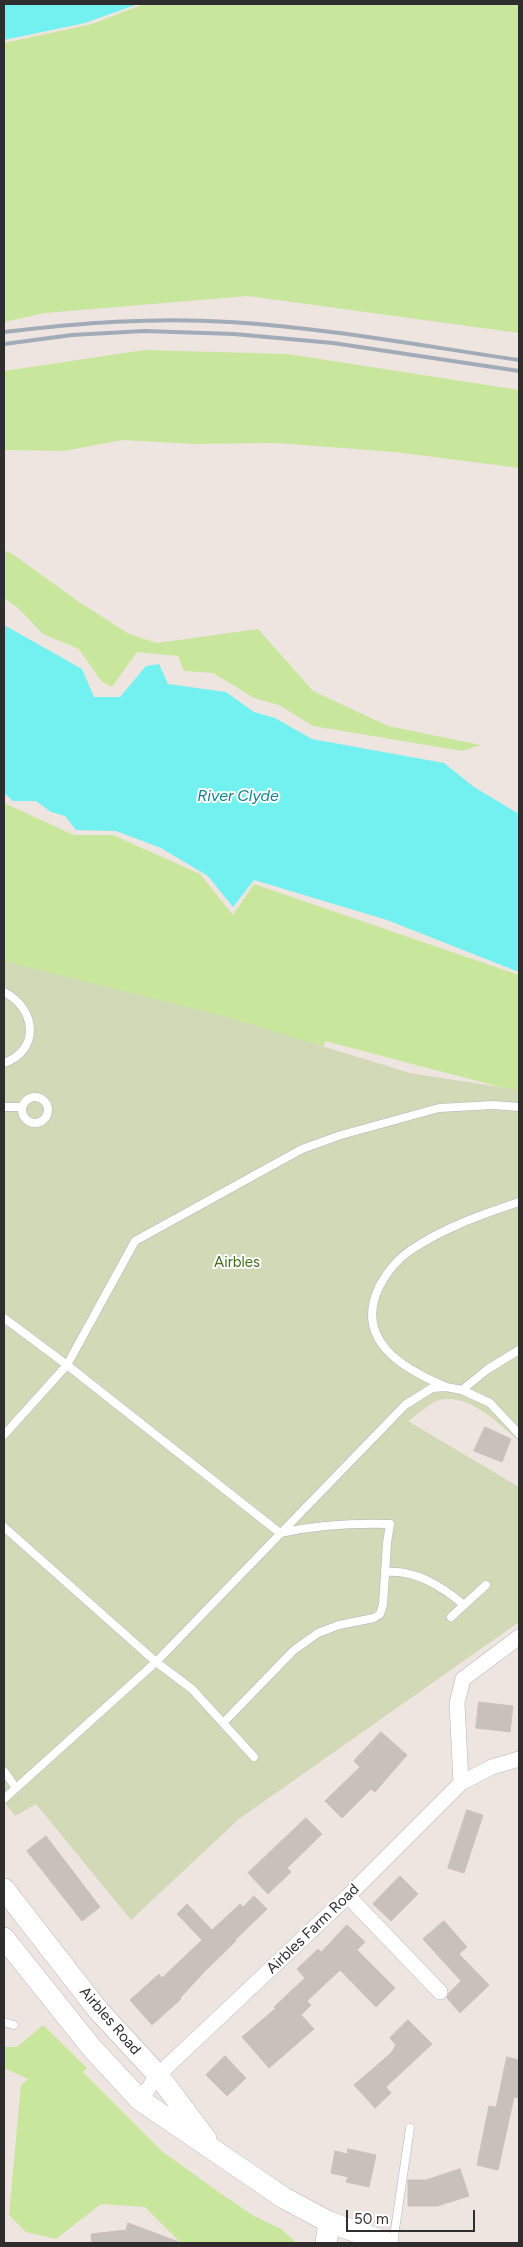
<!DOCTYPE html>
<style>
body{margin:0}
#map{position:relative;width:523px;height:2247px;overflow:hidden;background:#efe5e0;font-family:Figtree,sans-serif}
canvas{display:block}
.frame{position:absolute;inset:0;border:5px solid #2e2e2e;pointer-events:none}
.scale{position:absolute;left:346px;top:2210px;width:129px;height:22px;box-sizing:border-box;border:2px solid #2e2e2e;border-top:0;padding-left:6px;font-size:15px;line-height:18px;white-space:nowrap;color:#2e2e2e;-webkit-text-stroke:4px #fff;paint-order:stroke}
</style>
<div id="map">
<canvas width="523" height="2247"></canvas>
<div class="frame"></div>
<div class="scale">50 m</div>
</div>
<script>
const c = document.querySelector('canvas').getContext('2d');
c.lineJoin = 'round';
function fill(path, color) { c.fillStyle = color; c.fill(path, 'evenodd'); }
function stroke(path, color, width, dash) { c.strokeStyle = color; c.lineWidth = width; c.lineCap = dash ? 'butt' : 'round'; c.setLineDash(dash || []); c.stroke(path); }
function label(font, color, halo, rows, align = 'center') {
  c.font = font + ' Figtree,sans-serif'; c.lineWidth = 4; c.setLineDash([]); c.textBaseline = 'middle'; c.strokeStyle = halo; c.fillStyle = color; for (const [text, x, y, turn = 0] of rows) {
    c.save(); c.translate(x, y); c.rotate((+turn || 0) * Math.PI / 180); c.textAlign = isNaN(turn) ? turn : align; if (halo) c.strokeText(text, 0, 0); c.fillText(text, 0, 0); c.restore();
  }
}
const green = new Path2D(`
 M144,4H519V333L248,296L45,313L4,322V43L92,24Z
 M144,350L288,354L519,390V468L395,452L276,443L194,444L122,440L64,451L4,450V371Z
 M4,551L11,553L79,602L129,634L157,643L258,629L313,691L388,726L481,745L462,751L313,726L279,705L254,698L213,673L184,671L178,656L137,652L112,687L101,681L79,649L43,634L19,609L4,598Z
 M4,803L74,835H113L200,874L233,915L254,884L519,975V1092L325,1041L324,1046L4,970Z
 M43,2025L87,2068L83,2072L163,2152L220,2193L254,2216L281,2229L297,2243H181L145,2207L101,2204L56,2239L26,2232L9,2215L21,2085L28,2079L4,2068V2047H17Z`);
const cemetery = new Path2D(`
 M4,961L224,1016L410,1073L519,1090V1441C499,1424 469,1393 440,1400C431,1402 416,1416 408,1421L519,1487V1622L239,1819L131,1920L36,1804L15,1816L4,1802Z`);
const water = new Path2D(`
 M4,4H138L85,23L4,40Z
 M4,625L82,669L94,697H120L146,666L159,664L168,684L226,692L254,712L275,718L312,739L444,763L474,787L519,814V972L387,920L254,880L233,907L208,876L161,848L116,831L76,830L65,816L51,812L36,801H13L4,793Z`);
const building = new Path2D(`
 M485,1427L511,1439L502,1462L474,1451Z
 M479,1702L513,1706L510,1732L476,1728Z
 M381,1732L407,1755L375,1792L371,1789L342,1818L325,1801L360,1767L354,1761Z
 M467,1810L483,1815L464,1873L448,1868Z
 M306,1818L322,1834L287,1868L291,1872L268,1894L248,1873Z
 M46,1836L100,1907L82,1921L27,1851Z
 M400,1876L418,1894L391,1921L373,1904Z
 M254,1896L267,1909L235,1940L236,1941L207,1969L180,1998L181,1999L152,2025L130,2000L159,1974L162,1978L202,1940L177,1914L187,1904L212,1930L240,1904L243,1907Z
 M444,1921L467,1947L459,1954L489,1985L460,2013L447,1998L449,1993L461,1981L423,1939Z
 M347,1925L365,1942L357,1950L395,1988L376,2007L340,1970L307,2001L311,2005L301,2015L314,2029L269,2068L242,2037L276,2008L274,2007L305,1978L297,1969L318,1949L321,1952Z
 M408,2020L432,2044L386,2087L391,2093L375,2108L354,2085L391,2053L396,2045L390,2038Z
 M225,2056L246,2078L227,2096L206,2075Z
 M507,2057L519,2060V2098L514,2097L498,2170L477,2165L489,2106L496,2107Z
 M348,2149L376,2155L369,2187L346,2182L348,2177L331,2173L335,2151L347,2154Z
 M460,2169L469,2196L437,2206H408V2180H426Z
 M128,2223L179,2242L178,2243H92L91,2234L126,2230Z`);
const lane = new Path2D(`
 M4,992C36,1008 41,1050 4,1063
 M22 1110a13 13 0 1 1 26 0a13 13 0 1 1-26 0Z
 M4,1107H22
 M4,1318L67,1365L280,1533C317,1525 353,1523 390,1524L387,1543L383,1605L380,1614L374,1618L339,1625L318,1633L294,1650L224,1722
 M444,1386C402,1368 354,1340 379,1287C387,1272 397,1259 411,1250C443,1228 483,1214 519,1202
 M462,1390L488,1369L519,1350
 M4,1435L67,1365L135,1241L302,1149L341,1135L439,1108L493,1105L519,1107
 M4,1527L156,1662L192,1689L254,1757
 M385,1572C414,1569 442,1586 464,1605
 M451,1617L486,1585
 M4,1771L16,1788
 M4,1799L156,1662L405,1405L432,1388L446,1387L462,1390L490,1403L519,1434
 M4,2022L14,2025
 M393,2243L410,2128`);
const street = new Path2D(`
 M461,1783L457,1703L463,1679L519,1637
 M348,1896L440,1992
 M140,2100L158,2075L348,1896L461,1783L492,1767L519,1759`);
const secondary = new Path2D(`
 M4,1889L98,2010L158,2075L206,2139
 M4,1938L91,2047L140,2100L284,2198L329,2222L388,2243
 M326,2243L329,2222`);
const rail = new Path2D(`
 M4,332C79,323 154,317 230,322C327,328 423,346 519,360
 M4,344L72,335L144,331L234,334L333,343L519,371`);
const parkNames = [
 ["Airbles",237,1263]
];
const streetNames = [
 ["Airbles Farm Road",313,1929,-44],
 ["Airbles Road",110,2021,49]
];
const waterNames = [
 ["River Clyde",238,796]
];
fill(green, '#c9e69d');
fill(cemetery, '#d1d9b7');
fill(water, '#73f1f1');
fill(building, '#c8c0bb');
stroke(building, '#cbc0b9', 1);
stroke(lane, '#b0b6be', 9);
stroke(street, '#b0b6be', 16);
stroke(secondary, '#b0b6be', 22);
stroke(lane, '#fff', 8);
stroke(street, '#fff', 15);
stroke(secondary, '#fff', 21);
stroke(rail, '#a2abb8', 4);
label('15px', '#416e1a', '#fff', parkNames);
label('15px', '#2e2e2e', '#fff', streetNames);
label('italic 16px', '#0c838e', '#fff', waterNames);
</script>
